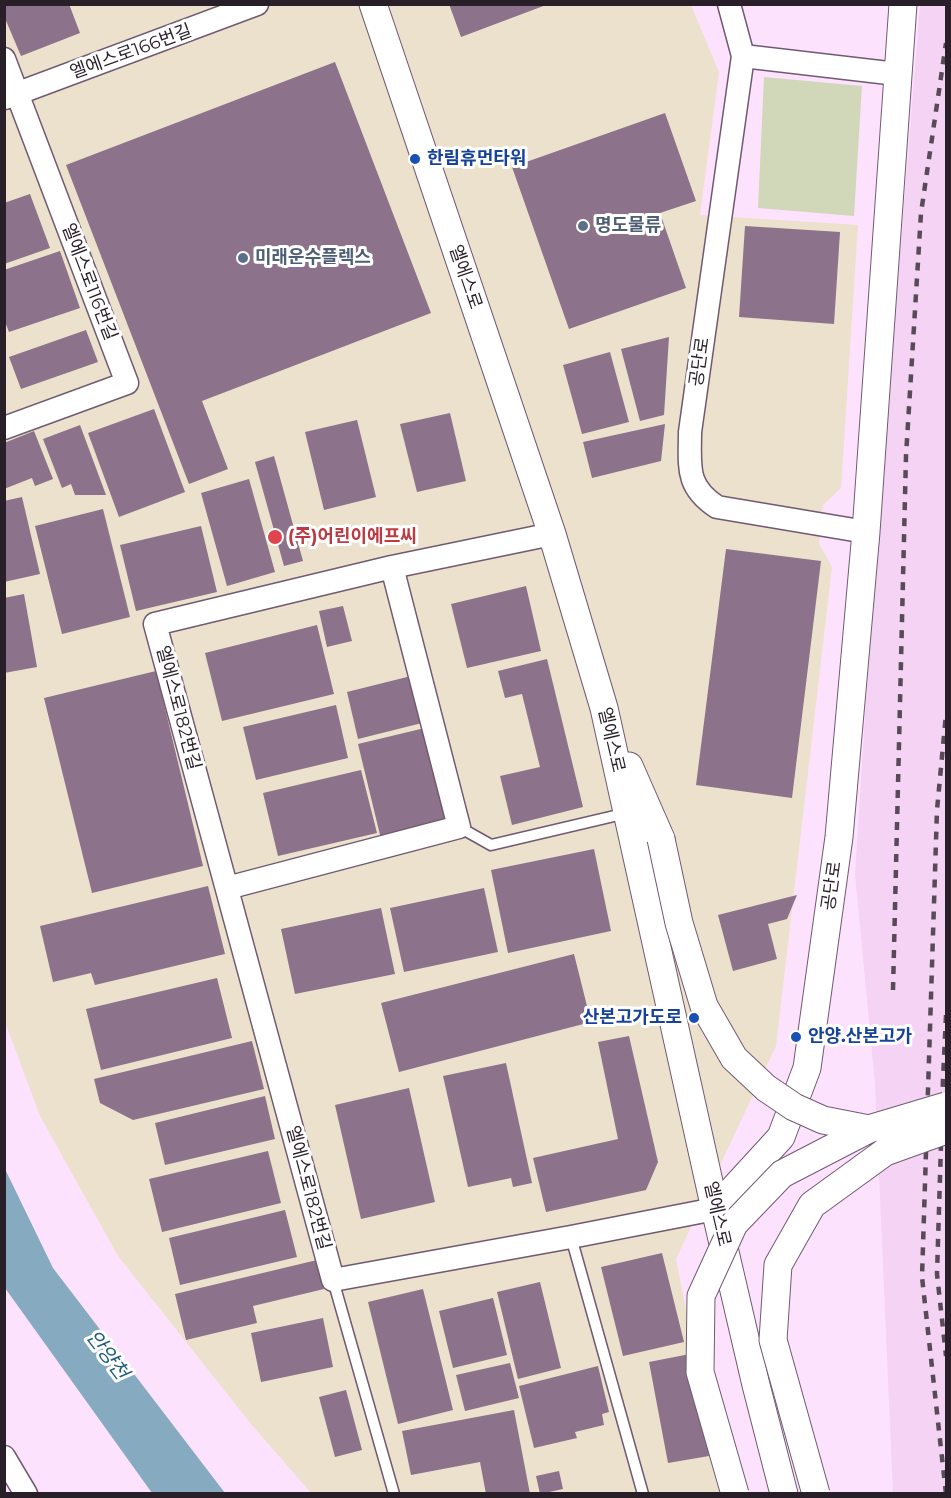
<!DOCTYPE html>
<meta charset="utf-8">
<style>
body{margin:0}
#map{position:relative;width:951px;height:1498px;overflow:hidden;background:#fde2fd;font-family:Montserrat,sans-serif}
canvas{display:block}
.frame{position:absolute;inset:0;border:6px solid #291f29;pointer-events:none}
</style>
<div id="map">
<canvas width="951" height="1498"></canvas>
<div class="frame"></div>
</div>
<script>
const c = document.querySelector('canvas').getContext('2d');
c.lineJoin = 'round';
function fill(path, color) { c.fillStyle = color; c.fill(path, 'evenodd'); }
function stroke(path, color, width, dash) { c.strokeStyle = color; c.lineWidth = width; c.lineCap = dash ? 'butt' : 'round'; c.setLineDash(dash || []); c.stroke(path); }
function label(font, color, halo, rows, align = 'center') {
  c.font = font + ' Montserrat,"Noto Sans KR",sans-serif'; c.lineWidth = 6; c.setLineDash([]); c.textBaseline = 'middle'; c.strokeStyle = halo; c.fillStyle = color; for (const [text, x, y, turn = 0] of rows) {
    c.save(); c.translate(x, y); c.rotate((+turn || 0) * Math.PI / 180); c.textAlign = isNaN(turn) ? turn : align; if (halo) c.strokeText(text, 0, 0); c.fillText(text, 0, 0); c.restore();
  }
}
const built = new Path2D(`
 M946,4V1493L893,1494L875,1084L855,874L874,575L920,5Z`);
const industrial = new Path2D(`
 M5,5H691L719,72L700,215L858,225L841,488L823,505L819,544L832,567L776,1046L676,1259L722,1493H311L251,1424L118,1256L40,1116L5,1022Z`);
const green = new Path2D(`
 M764,77L862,86L854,216L758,208Z`);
const water = new Path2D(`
 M5,1169L53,1268L225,1493H152L5,1288Z`);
const building = new Path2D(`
 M4,4H69L80,33L21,56L4,16Z
 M449,4H546V5L461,37Z
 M335,62L431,313L202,401L228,469L189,484L66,165Z
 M665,113L696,201L660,213L686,288L569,329L512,167Z
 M30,194L50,248L4,264V203Z
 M745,226L840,232L834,324L739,317Z
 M60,251L80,308L9,332L4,319V270Z
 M86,330L98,362L21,389L9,357Z
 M669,337L664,415L640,421L621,349Z
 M610,352L629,422L582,434L563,365Z
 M154,409L185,492L119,517L88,433Z
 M450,413L466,481L417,492L400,424Z
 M357,420L376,497L324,510L305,432Z
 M665,424L661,461L592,478L583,442Z
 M80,425L106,495H75L71,484L62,488L43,439Z
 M34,431L53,479L35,486L32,478L4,489V443Z
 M274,456L303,561L284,566L255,462Z
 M249,479L275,572L227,586L201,493Z
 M22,497L40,574L4,582V501Z
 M103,509L130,617L62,634L35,526Z
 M201,526L217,592L136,611L120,545Z
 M726,549L821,561L792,798L696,785Z
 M526,586L541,651L467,668L451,604Z
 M24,594L37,667L4,673V598Z
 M343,606L352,641L327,647L319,611Z
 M317,625L334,694L222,721L205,653Z
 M547,659L583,807L512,825L500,776L540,767L522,694L505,698L498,671Z
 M156,671L203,866L92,893L44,698Z
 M415,675L426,722L358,739L347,692Z
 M336,705L348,758L256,780L243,727Z
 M429,727L452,822L381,839L358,744Z
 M361,770L377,833L278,856L263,793Z
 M594,849L611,931L508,953L491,870Z
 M208,886L225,954L95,985L91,973L53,982L40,926Z
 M484,888L498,952L404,972L390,908Z
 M797,895L787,919L768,924L777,959L733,971L718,915Z
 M381,908L395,974L295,994L281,929Z
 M574,954L591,1022L399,1072L381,1003Z
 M217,978L232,1038L101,1070L86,1009Z
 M629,1036L658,1162L646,1190L546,1212L533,1158L618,1139L598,1042Z
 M252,1041L264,1089L133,1120L100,1103L94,1079Z
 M506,1063L532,1183L513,1187L511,1178L468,1187L443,1076Z
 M409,1088L435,1202L361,1219L335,1105Z
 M265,1096L275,1139L165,1165L155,1123Z
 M268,1151L281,1203L162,1232L149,1179Z
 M285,1210L297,1257L180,1285L169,1238Z
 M662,1253L684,1342L623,1356L601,1267Z
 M317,1260L324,1289L253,1306L257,1323L186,1340L175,1294Z
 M540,1282L561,1368L518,1379L497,1292Z
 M423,1289L453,1410L398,1424L368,1302Z
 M493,1298L507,1355L453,1368L439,1311Z
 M323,1318L333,1367L261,1382L251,1333Z
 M690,1354L709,1456L668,1463L649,1362Z
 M510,1363L519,1398L465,1411L456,1375Z
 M598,1366L609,1412L602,1414L604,1425L575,1432L577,1438L534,1448L519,1386Z
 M346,1390L362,1450L335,1457L319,1397Z
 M514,1410L530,1494H486L480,1462L411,1475L402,1431Z
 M559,1471L563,1489L540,1494L536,1476Z`);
const service = new Path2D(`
 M459,827L491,845L627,813
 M571,1237L643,1494
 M333,1280L394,1494`);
const minor = new Path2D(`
 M729,4L743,56L690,432C690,466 685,486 717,507L866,532
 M743,56L897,74
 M4,59L127,383L4,428
 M5,98L257,4
 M552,534L392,567L155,624L333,1280L571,1237L715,1209
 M227,888L459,827L392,567
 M4,1457L26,1494`);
const tertiary = new Path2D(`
 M373,4L552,534L604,708L715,1209L756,1385L784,1494
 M629,766L661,839
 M715,1209L781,1137L807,1068L839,837L866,532L903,4`);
const rail = new Path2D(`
 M893,990L906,456L921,213L946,43
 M946,1015L943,1079L937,1274L946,1356
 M946,1494L922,1277L937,810L946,714`);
const tertiaryBridge = new Path2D(`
 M661,839L679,923L704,1006L734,1058L766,1088L794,1107L823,1120L869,1129
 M735,1494L700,1372L701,1296L734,1224L782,1174L869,1129L946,1106
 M816,1494L773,1340L778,1265L812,1205L885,1152L946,1130`);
const markers = [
 [415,159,6,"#1a4fb4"],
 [583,226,6,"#5c6f8a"],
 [243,258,6,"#5c6f8a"],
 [275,537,8,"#e0444e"],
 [694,1018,6,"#1a4fb4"],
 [796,1037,6,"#1a4fb4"]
];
const streetNames = [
 ["엘에스로166번길",131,52,-20],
 ["엘에스로",465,277,71],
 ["엘에스로116번길",89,282,69],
 ["공단로",700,362,-82],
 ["엘에스로182번길",178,708,75],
 ["엘에스로",611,740,77],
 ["공단로",832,886,-82],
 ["엘에스로182번길",308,1188,75],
 ["엘에스로",717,1214,77]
];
const transitNames = [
 ["한림휴먼타워",427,159],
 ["산본고가도로",682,1018,"right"],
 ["안양.산본고가",808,1037]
];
const serviceNames = [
 ["명도물류",595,226],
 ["미래운수플렉스",255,258]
];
const healthNames = [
 ["(주)어린이에프씨",288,537]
];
const waterNames = [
 ["안양천",107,1355,53]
];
fill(built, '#f4d3f5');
fill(industrial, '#ece1cc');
fill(green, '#d1d8ba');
fill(water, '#86abc1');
fill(building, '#8c728a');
stroke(service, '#715a71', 13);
stroke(minor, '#715a71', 25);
stroke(tertiary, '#715a71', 29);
stroke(service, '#fff', 10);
stroke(minor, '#fff', 22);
stroke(tertiary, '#fff', 27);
stroke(rail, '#584b58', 4.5, [8, 8]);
stroke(tertiaryBridge, '#715a71', 29, []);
stroke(tertiaryBridge, '#fff', 27);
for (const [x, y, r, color] of markers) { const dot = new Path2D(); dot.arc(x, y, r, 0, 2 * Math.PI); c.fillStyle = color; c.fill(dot); stroke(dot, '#fff', 2); }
label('18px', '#291f29', '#fff', streetNames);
label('bold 18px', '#164399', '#fff', transitNames, 'left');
label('bold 18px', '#4e5e75', '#fff', serviceNames, 'left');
label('bold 18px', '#be3a42', '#fff', healthNames, 'left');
label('italic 20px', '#1d5c7c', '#fff', waterNames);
</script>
